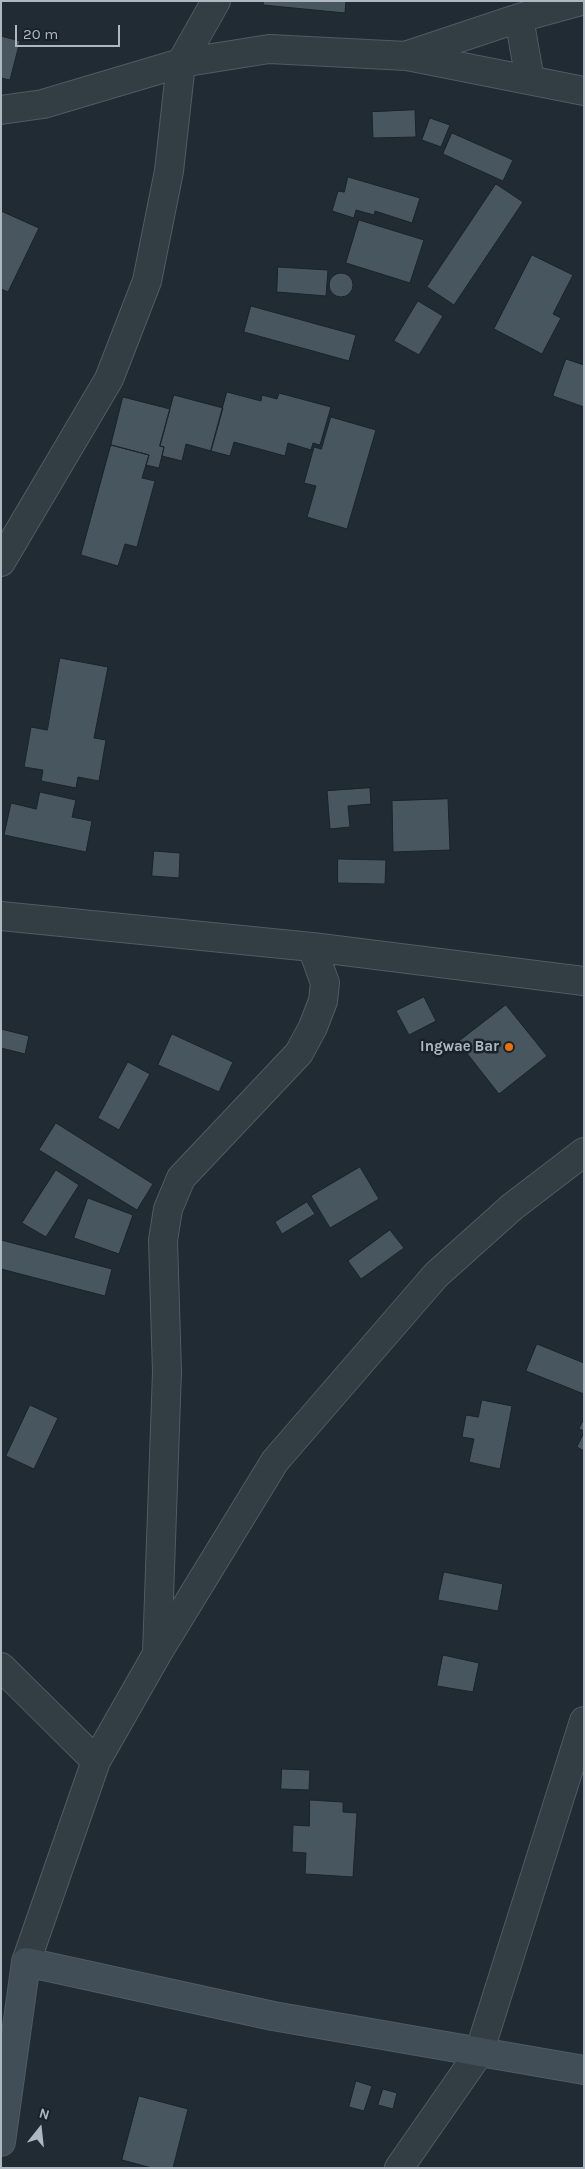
<!DOCTYPE html>
<style>
body{margin:0}
#map{position:relative;width:585px;height:2169px;overflow:hidden;background:#202b34;font-family:Karla,sans-serif}
canvas{display:block}
.frame{position:absolute;inset:0;border:2px solid #adb8c2;pointer-events:none}
.north{position:absolute;left:15px;top:2104px;width:50px;height:50px;-webkit-text-stroke:4px #192229;paint-order:stroke;rotate:16deg;font-size:14px;font-weight:700;line-height:20px;text-align:center;color:#adb8c2}
.north::after{content:'';display:block;margin:auto;width:18px;height:22px;background:#adb8c2;clip-path:polygon(50% 0,100% 100%,50% 72%,0 100%)}
.scale{position:absolute;left:15px;top:25px;width:105px;height:22px;box-sizing:border-box;border:2px solid #adb8c2;border-top:0;padding-left:6px;font-size:15px;line-height:18px;white-space:nowrap;color:#adb8c2;-webkit-text-stroke:4px #192229;paint-order:stroke}
</style>
<div id="map">
<canvas width="585" height="2169"></canvas>
<div class="frame"></div>
<div class="north">N</div>
<div class="scale">20 m</div>
</div>
<script>
const c = document.querySelector('canvas').getContext('2d');
c.lineJoin = 'round';
function fill(path, color) { c.fillStyle = color; c.fill(path, 'evenodd'); }
function stroke(path, color, width, dash) { c.strokeStyle = color; c.lineWidth = width; c.lineCap = dash ? 'butt' : 'round'; c.setLineDash(dash || []); c.stroke(path); }
function label(font, color, halo, rows, align = 'center') {
  c.font = font + ' Karla,sans-serif'; c.lineWidth = 5; c.setLineDash([]); c.textBaseline = 'middle'; c.strokeStyle = halo; c.fillStyle = color; for (const [text, x, y, turn = 0] of rows) {
    c.save(); c.translate(x, y); c.rotate((+turn || 0) * Math.PI / 180); c.textAlign = isNaN(turn) ? turn : align; if (halo) c.strokeText(text, 0, 0); c.fillText(text, 0, 0); c.restore();
  }
}
const building = new Path2D(`
 M264,1H346L345,13L263,5Z
 M1,36L20,41L10,80L1,78Z
 M415,110L416,137L373,138L372,112Z
 M430,118L450,125L441,147L422,140Z
 M452,133L513,160L503,181L443,154Z
 M348,177L420,198L412,223L375,211L374,215L356,210L354,218L332,211L338,191L344,192Z
 M496,184L523,202L454,305L427,287Z
 M1,211L39,228L8,292L1,289Z
 M359,220L424,240L410,283L346,263Z
 M532,255L573,275L553,314L561,318L542,354L494,329Z
 M278,267L328,270L326,296L277,292Z
 M329 285a12 12 0 1 1 24 0a12 12 0 1 1-24 0Z
 M418,301L443,316L419,355L394,341Z
 M251,306L356,335L349,361L244,332Z
 M566,359L584,365V407L553,396Z
 M227,392L261,401L262,395L277,399L279,393L331,407L320,445L313,443L311,450L288,443L285,456L234,442L230,456L211,451Z
 M174,395L223,408L211,451L186,444L182,461L162,456L164,447L160,446Z
 M123,397L170,409L160,446L164,447L159,468L146,465L149,455L111,445Z
 M331,417L376,430L347,529L307,517L316,486L304,483L314,447L321,449Z
 M111,445L149,455L142,478L155,481L137,547L125,544L118,566L81,555Z
 M60,658L108,667L94,738L106,740L99,781L78,777L76,788L41,781L43,770L24,767L31,727L47,730Z
 M370,788L371,804L348,806L350,827L330,829L327,791Z
 M40,792L76,800L72,817L92,821L86,852L4,835L11,803L36,809Z
 M448,799L450,850L393,852L392,801Z
 M154,851L180,853L179,878L152,876Z
 M338,859L386,860L385,884L338,883Z
 M424,997L436,1021L409,1035L396,1011Z
 M506,1005L547,1056L499,1094L458,1042Z
 M1,1029L29,1036L25,1054L1,1048Z
 M172,1034L233,1062L219,1092L158,1065Z
 M128,1062L150,1074L119,1130L98,1118Z
 M56,1123L153,1184L137,1210L39,1150Z
 M360,1167L379,1199L330,1228L311,1196Z
 M56,1170L79,1185L46,1237L22,1223Z
 M88,1198L133,1215L119,1254L74,1238Z
 M307,1202L315,1214L282,1234L275,1222Z
 M390,1230L404,1248L361,1279L348,1261Z
 M1,1240L112,1269L105,1296L1,1269Z
 M537,1344L584,1363V1394L526,1371Z
 M482,1400L512,1406L500,1469L469,1462L474,1439L462,1437L466,1415L478,1417Z
 M30,1405L58,1418L34,1469L6,1456Z
 M584,1419V1431L579,1429Z
 M584,1433V1451L577,1447Z
 M444,1572L503,1584L498,1611L438,1600Z
 M443,1655L479,1663L473,1692L437,1686Z
 M282,1769L310,1770L309,1790L281,1789Z
 M310,1800L343,1802V1812L357,1813L353,1877L305,1874L306,1853L292,1852L293,1825L309,1826Z
 M356,2081L372,2086L364,2111L349,2107Z
 M383,2089L397,2093L393,2109L378,2105Z
 M139,2096L188,2109L173,2168H152L122,2160Z`);
const street = new Path2D(`
 M519,18L530,80
 M408,55L519,18L581,1
 M1,110L43,104L181,63L269,49L407,56L584,91
 M1,562L109,379L147,281L169,171L181,63L216,1
 M1,916L312,947L584,981
 M157,1653L167,1372L163,1240L168,1209L181,1178L299,1053L313,1027L323,1001L325,983L312,947
 M1,1667L96,1761
 M26,1962L96,1761L157,1654L275,1461L436,1275L512,1207L584,1152
 M399,2168L479,2053L584,1721`);
const secondary = new Path2D(`
 M1,2142L26,1962L273,2016L584,2070`);
const markers = [
 [509,1047,5,"#e8710a"]
];
const poiNames = [
 ["Ingwae Bar",499,1047]
];
fill(building, '#485660');
stroke(building, '#1b242b', 1);
stroke(street, '#505b63', 30);
stroke(secondary, '#505b63', 30);
stroke(street, '#333d44', 28);
stroke(secondary, '#414d57', 28);
for (const [x, y, r, color] of markers) { const dot = new Path2D(); dot.arc(x, y, r, 0, 2 * Math.PI); c.fillStyle = color; c.fill(dot); stroke(dot, '#192229', 2); }
label('bold 15px', '#adb8c2', '#192229', poiNames, 'right');
</script>
